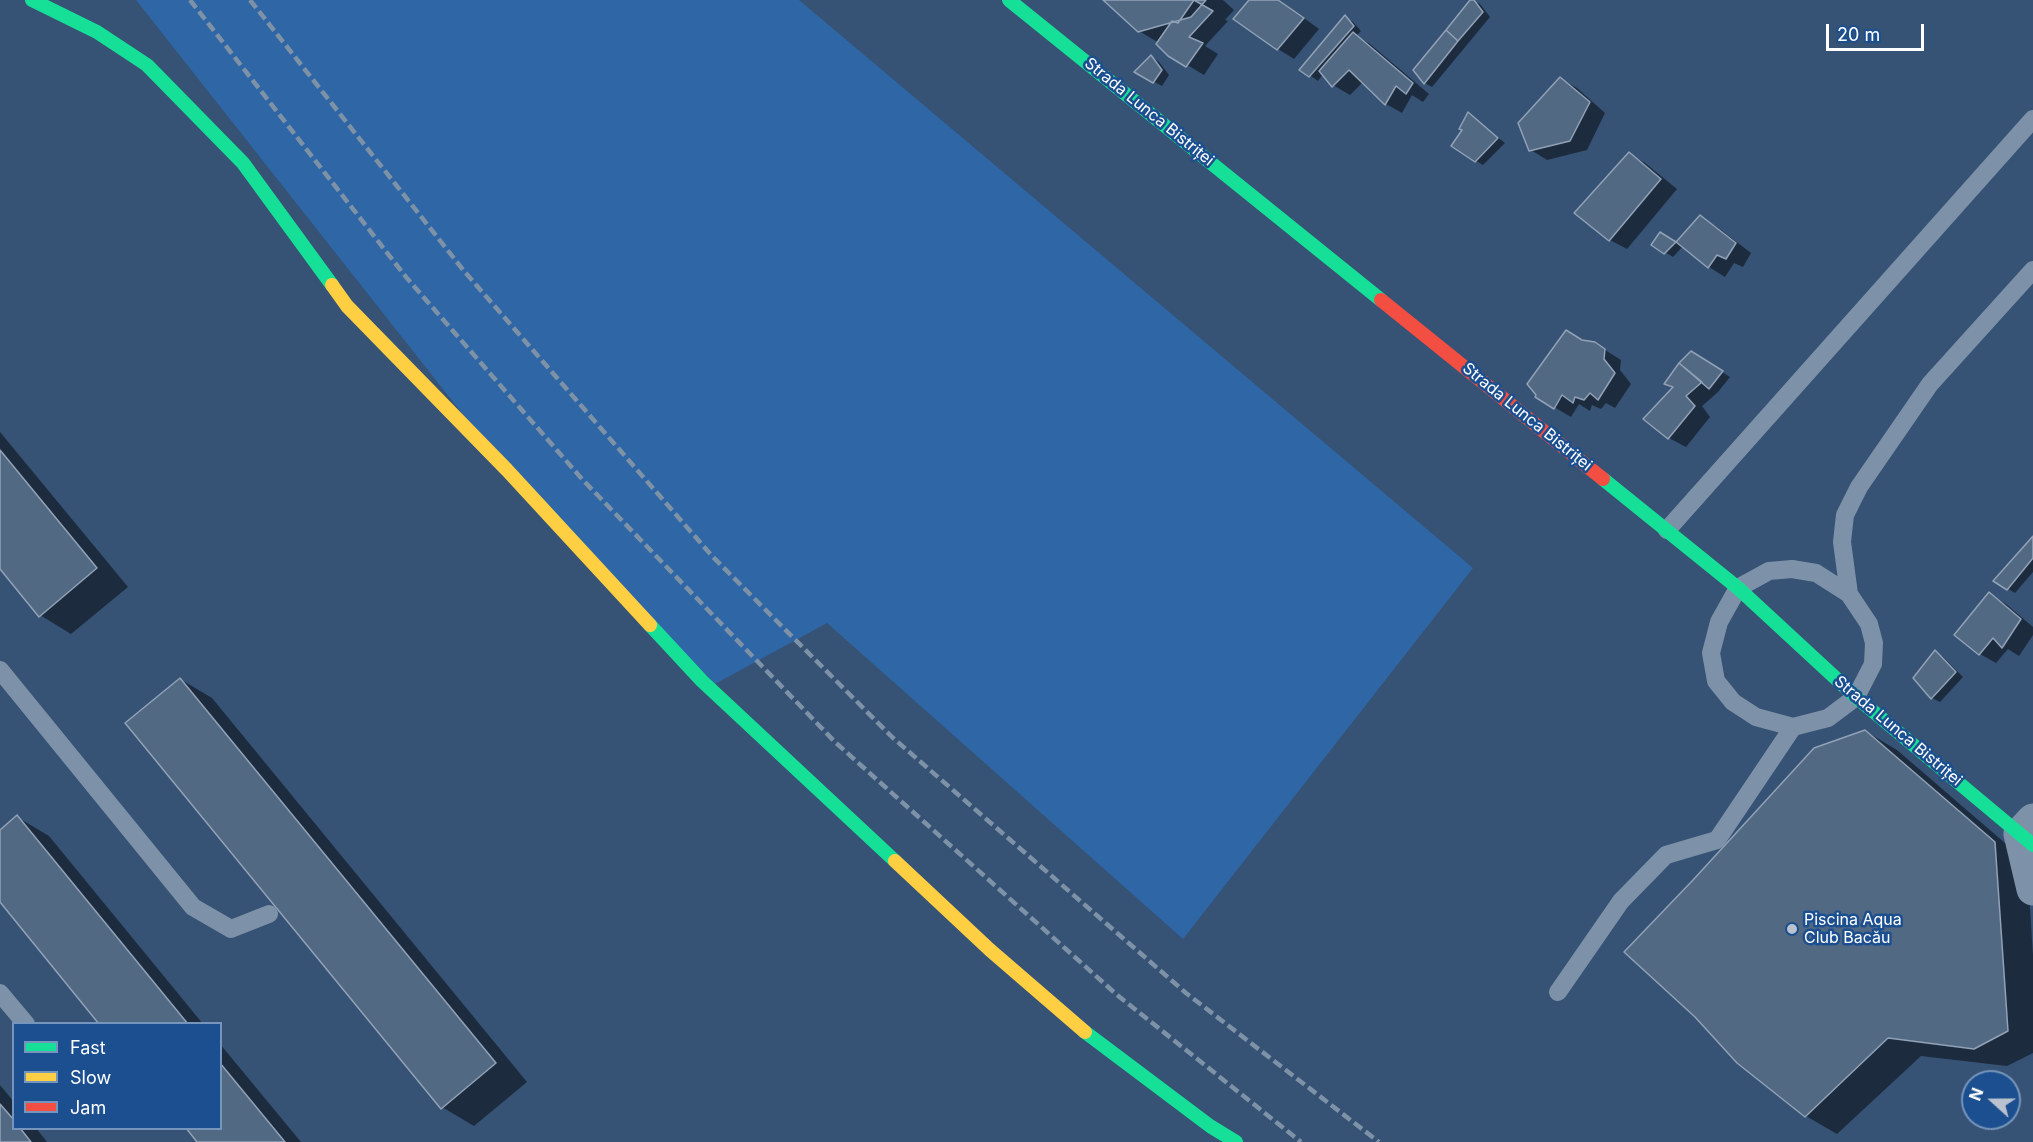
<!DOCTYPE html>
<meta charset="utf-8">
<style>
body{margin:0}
#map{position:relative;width:2033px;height:1142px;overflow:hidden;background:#365274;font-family:Inter,sans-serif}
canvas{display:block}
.legend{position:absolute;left:12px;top:1022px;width:210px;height:108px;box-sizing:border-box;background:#1b4f8f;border:2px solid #7695bc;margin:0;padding:8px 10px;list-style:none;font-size:18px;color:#fff}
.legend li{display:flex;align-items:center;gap:12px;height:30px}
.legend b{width:30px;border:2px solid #7695bc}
.north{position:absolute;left:1961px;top:1070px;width:60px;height:60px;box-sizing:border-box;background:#1b4f8f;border:2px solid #7695bc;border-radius:50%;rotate:291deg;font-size:16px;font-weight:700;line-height:24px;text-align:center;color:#fff}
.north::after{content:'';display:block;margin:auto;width:21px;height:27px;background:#b9c2ce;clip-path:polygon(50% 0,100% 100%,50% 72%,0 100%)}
.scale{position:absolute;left:1826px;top:24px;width:98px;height:27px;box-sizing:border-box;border:3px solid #fff;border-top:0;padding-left:8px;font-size:18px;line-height:21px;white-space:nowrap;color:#fff;-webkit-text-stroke:4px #1b4f8f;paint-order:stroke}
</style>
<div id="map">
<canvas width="2033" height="1142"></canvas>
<ul class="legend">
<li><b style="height:8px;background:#16e098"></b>Fast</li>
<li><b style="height:8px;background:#ffcf43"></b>Slow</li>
<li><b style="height:8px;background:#f24e42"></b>Jam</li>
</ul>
<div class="north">N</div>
<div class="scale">20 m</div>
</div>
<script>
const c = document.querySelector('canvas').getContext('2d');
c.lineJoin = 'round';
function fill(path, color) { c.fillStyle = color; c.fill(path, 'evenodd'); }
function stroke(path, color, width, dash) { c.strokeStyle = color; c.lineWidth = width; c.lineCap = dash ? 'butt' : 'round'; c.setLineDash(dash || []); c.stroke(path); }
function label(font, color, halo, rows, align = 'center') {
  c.font = font + ' Inter,sans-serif'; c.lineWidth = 5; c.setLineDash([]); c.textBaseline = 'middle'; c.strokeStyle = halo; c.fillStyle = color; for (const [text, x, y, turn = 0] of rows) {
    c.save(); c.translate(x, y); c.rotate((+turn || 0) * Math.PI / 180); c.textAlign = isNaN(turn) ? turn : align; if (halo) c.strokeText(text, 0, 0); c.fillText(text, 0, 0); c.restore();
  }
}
const green = new Path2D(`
 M136,0H799L1473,568L1183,939L827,623L715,684L517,483Z`);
const shadow = new Path2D(`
 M1105,0H1223L1234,10L1225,20L1228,21L1205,46L1218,54L1204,75L1169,54L1159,43L1139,31Z
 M1251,0H1279L1319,29L1294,59L1278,49Z
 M1472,0L1480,4L1490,17L1432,87L1425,83Z
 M1345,17L1353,22L1361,31L1356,36L1370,44L1429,94L1423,102L1412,95L1402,113L1386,104L1363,82L1350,95L1333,85L1323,74L1318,81L1301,69Z
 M1152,57L1159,62L1169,75L1162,86L1137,72Z
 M1560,79L1577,88L1605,113L1587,150L1547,160L1531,150Z
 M1469,115L1505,143L1483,165L1476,161L1463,130Z
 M1629,154L1645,163L1677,189L1627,249L1610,240L1576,213Z
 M1701,217L1717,227L1751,253L1743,267L1734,263L1725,277L1709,267L1683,246L1673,257L1665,252L1660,234L1676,243Z
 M1583,342L1594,343L1621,360L1620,370L1631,384L1615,408L1606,403L1601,409L1592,405L1590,411L1579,404L1571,417L1537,397Z
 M1691,353L1730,377L1718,392L1702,406L1710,417L1686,447L1669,438L1645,418L1674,388Z
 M0,432L128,587L71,634L40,615L0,567Z
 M2033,538V572L2015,593L2007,588Z
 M1989,594L2006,604L2033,627V635L2019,656L2008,649L1996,663L1980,654Z
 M1935,652L1943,657L1963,677L1940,702L1932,698Z
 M180,679L212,698L527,1082L474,1126L442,1107Z
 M1865,731L1897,750L2027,862L2033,955V1053L2007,1066L1921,1056L1837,1134L1806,1116L1694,881Z
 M17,817L49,836L203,1024H101L0,900V832Z
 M220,1044L301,1142H199L220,1128Z
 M0,1085L14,1102V1128H36L47,1142H0Z`);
const building = new Path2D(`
 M1103,0H1206L1191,17L1138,32Z
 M1194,0L1213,11L1189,37L1203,43L1186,67L1168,56L1156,44L1172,21L1178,23Z
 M1249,0H1278L1304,18L1277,50L1233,19Z
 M1470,0H1474L1483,12L1458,41L1446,30Z
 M1345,15L1354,26L1309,77L1299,70Z
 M1446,30L1458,41L1424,84L1413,70Z
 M1353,32L1413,83L1406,94L1396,86L1385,105L1349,70L1332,87L1319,71Z
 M1151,55L1162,70L1153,83L1134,72Z
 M1560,77L1590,102L1570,141L1529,151L1518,123Z
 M1468,112L1498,138L1475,162L1451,146L1462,130L1459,129Z
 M1629,152L1661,179L1609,241L1574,213Z
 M1700,215L1736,243L1726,259L1717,255L1708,268L1676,242Z
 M1660,232L1676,242L1664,254L1651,245Z
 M1566,330L1582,340L1595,342L1605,349L1604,359L1615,373L1598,400L1590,393L1584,400L1575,397L1573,403L1562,395L1554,409L1535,397L1536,395L1527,384Z
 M1691,351L1723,371L1709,389L1679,363Z
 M1679,363L1702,382L1686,396L1695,406L1668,439L1643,419L1673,387L1664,384Z
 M0,450L97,568L39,617L0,569Z
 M2033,536V558L2007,590L1993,581Z
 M1989,592L2021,619L2002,648L1993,638L1979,655L1954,635Z
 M1935,650L1956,672L1931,699L1913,678Z
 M180,678L496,1063L441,1109L125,723Z
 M1865,730L1995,842L2008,1031L1974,1049L1888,1038L1805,1117L1737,1063L1695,1017L1624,952L1693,880L1814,748Z
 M17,815L188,1024H99L0,902V830Z
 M220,1063L285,1142H197L186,1128H220Z
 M0,1104L14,1120V1128H20L31,1142H0Z`);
const lane = new Path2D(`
 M1667,530L2033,119
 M1792,569L1816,573L1849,594L1869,624L1874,643L1873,664L1856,697L1828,718L1793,727L1756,717L1733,702L1716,681L1711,653L1719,622L1738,588L1769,571Z
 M1849,594L1842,542L1845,515L1859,487L1930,384L2033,270
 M0,670L193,907L231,929L269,914
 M1558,992L1621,901L1666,855L1717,840L1793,727
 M0,993L26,1024`);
const street = new Path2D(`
 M2033,820L2020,834L2033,889`);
const fast = new Path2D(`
 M32,0L97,32L147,65L243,163L332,285
 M1009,0L1381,300
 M1603,479L1738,588L1856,697L2033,845
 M650,625L702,681L895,861
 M1085,1032L1210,1126L1236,1142`);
const slow = new Path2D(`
 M332,285L347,306L507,470L650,625
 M895,861L990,950L1085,1032`);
const jam = new Path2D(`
 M1381,300L1603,479`);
const rail = new Path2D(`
 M190,0L406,277L582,479L835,742L1116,994L1301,1142
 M250,0L464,271L712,556L892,737L1186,993L1379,1142`);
const markers = [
 [1792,929,6,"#b9c2ce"]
];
const streetNames = [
 ["Strada Lunca Bistriței",1149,112,39],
 ["Strada Lunca Bistriței",1527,417,39],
 ["Strada Lunca Bistriței",1898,731,40]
];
const poiNames = [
 ["Piscina Aqua",1804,920],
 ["Club Bacău",1804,938]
];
fill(green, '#2f66a5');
fill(shadow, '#0007');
fill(building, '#526984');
stroke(building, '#92a2b6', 1.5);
stroke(lane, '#7d92a8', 18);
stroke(street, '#7d92a8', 33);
stroke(fast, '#16e098', 14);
stroke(slow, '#ffcf43', 14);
stroke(jam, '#f24e42', 14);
stroke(rail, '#7e92a7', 4.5, [10, 4.5]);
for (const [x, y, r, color] of markers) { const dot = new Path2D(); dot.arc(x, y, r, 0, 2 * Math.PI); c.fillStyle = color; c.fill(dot); stroke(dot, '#1b4f8f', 2); }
label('16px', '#fff', '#1b4f8f', streetNames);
label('16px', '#fff', '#1b4f8f', poiNames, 'left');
</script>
